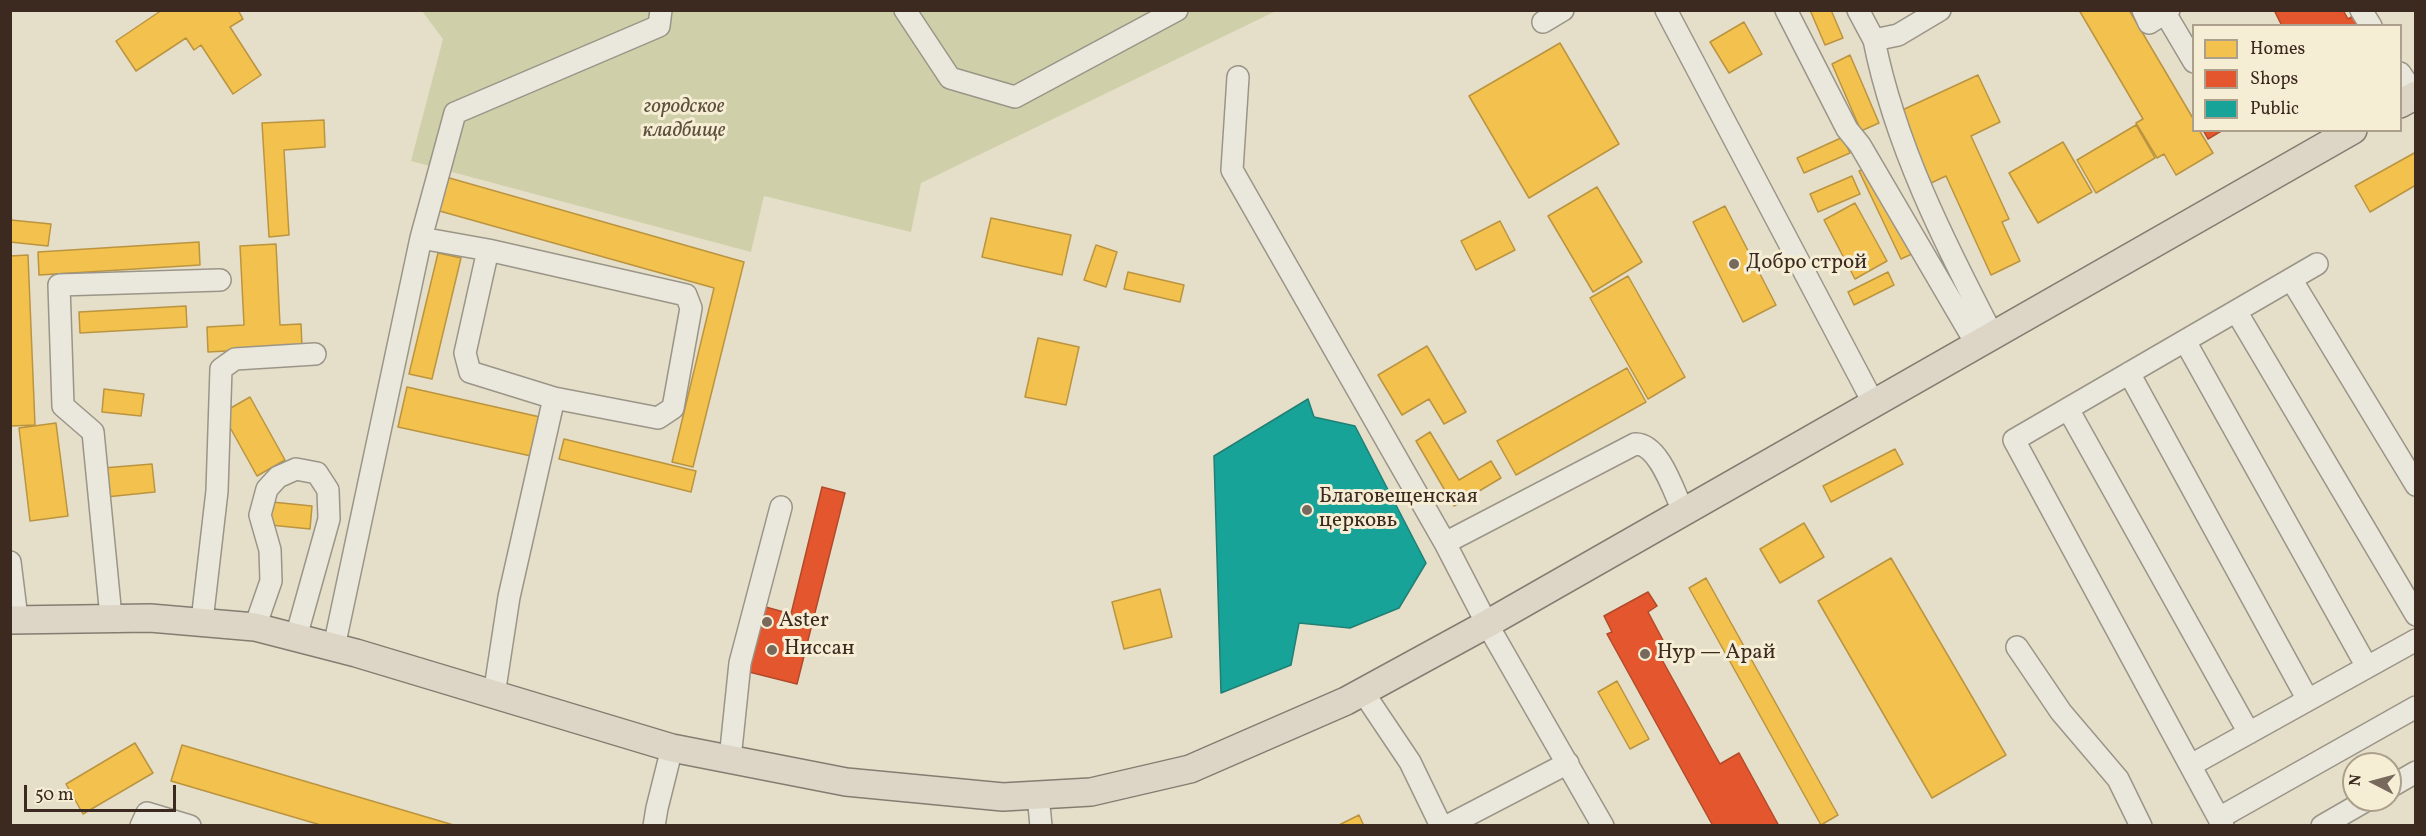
<!DOCTYPE html>
<meta charset="utf-8">
<style>
body{margin:0}
#map{position:relative;width:2426px;height:836px;overflow:hidden;background:#e5dfc9;font-family:Vollkorn,serif}
canvas{display:block}
.frame{position:absolute;inset:0;border:12px solid #3c2a20;pointer-events:none}
.legend{position:absolute;left:2192px;top:24px;width:210px;height:108px;box-sizing:border-box;background:#f6eed4;border:2px solid #aca08c;margin:0;padding:8px 10px;list-style:none;font-size:18px;color:#3c2a20}
.legend li{display:flex;align-items:center;gap:12px;height:30px}
.legend b{width:30px;border:2px solid #aca08c}
.north{position:absolute;left:2342px;top:752px;width:60px;height:60px;box-sizing:border-box;background:#f6eed4;border:2px solid #aca08c;border-radius:50%;rotate:276deg;font-size:16px;font-weight:700;line-height:24px;text-align:center;color:#3c2a20}
.north::after{content:'';display:block;margin:auto;width:21px;height:27px;background:#77695b;clip-path:polygon(50% 0,100% 100%,50% 72%,0 100%)}
.scale{position:absolute;left:24px;top:785px;width:152px;height:27px;box-sizing:border-box;border:3px solid #3c2a20;border-top:0;padding-left:8px;font-size:18px;line-height:21px;white-space:nowrap;color:#3c2a20;-webkit-text-stroke:4px #f6eed4;paint-order:stroke}
</style>
<div id="map">
<canvas width="2426" height="836"></canvas>
<div class="frame"></div>
<ul class="legend">
<li><b style="height:16px;background:#f2c14e"></b>Homes</li>
<li><b style="height:16px;background:#e4572e"></b>Shops</li>
<li><b style="height:16px;background:#17a398"></b>Public</li>
</ul>
<div class="north">N</div>
<div class="scale">50 m</div>
</div>
<script>
const c = document.querySelector('canvas').getContext('2d');
c.lineJoin = 'round';
function fill(path, color) { c.fillStyle = color; c.fill(path, 'evenodd'); }
function stroke(path, color, width, dash) { c.strokeStyle = color; c.lineWidth = width; c.lineCap = dash ? 'butt' : 'round'; c.setLineDash(dash || []); c.stroke(path); }
function label(font, color, halo, rows, align = 'center') {
  c.font = font + ' Vollkorn,serif'; c.lineWidth = 6; c.setLineDash([]); c.textBaseline = 'middle'; c.strokeStyle = halo; c.fillStyle = color; for (const [text, x, y, turn = 0] of rows) {
    c.save(); c.translate(x, y); c.rotate((+turn || 0) * Math.PI / 180); c.textAlign = isNaN(turn) ? turn : align; if (halo) c.strokeText(text, 0, 0); c.fillText(text, 0, 0); c.restore();
  }
}
const green = new Path2D(`
 M422,11H1276L921,183L911,232L764,196L751,252L411,161L443,39Z`);
const homes = new Path2D(`
 M162,10H238L243,19L230,27L261,75L233,94L201,45L194,50L186,38L136,71L116,41Z
 M1810,10H1831L1843,38L1825,45Z
 M2079,10H2129L2194,120V130H2199L2213,153L2176,175L2164,154L2157,158L2136,123L2143,119Z
 M1744,22L1762,54L1729,73L1710,42Z
 M1560,43L1619,144L1529,198L1469,96Z
 M1850,55L1879,123L1861,131L1832,64Z
 M1978,75L2000,122L1971,136L2009,219L2002,222L2020,261L1991,275L1946,176L1931,183L1898,112Z
 M324,120L325,147L284,150L289,235L269,237L262,123Z
 M2136,125L2155,158L2096,193L2077,160Z
 M1843,137L1850,153L1804,173L1797,158Z
 M2063,142L2092,192L2038,223L2009,173Z
 M2416,152V185L2370,212L2355,186Z
 M1870,166L1912,254L1901,259L1859,171Z
 M1852,176L1860,194L1818,212L1810,194Z
 M446,177L744,262L693,467L672,462L714,288L436,210Z
 M1597,187L1642,262L1593,292L1548,216Z
 M1855,203L1887,261L1855,279L1824,220Z
 M1725,206L1776,305L1743,322L1693,222Z
 M991,218L1071,235L1062,275L982,257Z
 M11,220L51,224L48,246L10,242Z
 M1500,221L1515,250L1476,270L1461,241Z
 M199,242L200,265L39,275L38,252Z
 M276,244L280,325L301,324L302,347L208,352L207,327L244,325L240,246Z
 M1096,245L1117,252L1106,287L1084,280Z
 M438,253L461,258L432,379L409,374Z
 M28,255L35,425L10,426V256Z
 M1128,272L1184,285L1180,302L1124,289Z
 M1888,272L1894,285L1854,305L1848,292Z
 M1628,276L1685,377L1648,399L1590,298Z
 M186,306L187,327L80,333L79,312Z
 M1038,338L1079,347L1066,405L1025,397Z
 M1427,346L1466,412L1444,424L1429,399L1402,415L1378,375Z
 M1627,368L1646,402L1516,475L1497,441Z
 M407,387L540,417L531,456L398,427Z
 M104,389L144,394L141,416L102,412Z
 M250,397L285,460L257,476L222,413Z
 M56,423L68,516L30,521L19,428Z
 M1430,432L1459,480L1491,461L1501,478L1454,506L1416,441Z
 M564,439L696,471L691,492L559,459Z
 M1895,449L1903,464L1831,502L1823,486Z
 M152,464L155,492L106,497L103,468Z
 M1306,495L1359,503L1352,547L1300,539Z
 M272,502L312,506L310,529L270,525Z
 M1804,523L1824,557L1780,583L1760,549Z
 M1891,558L2006,755L1932,798L1818,601Z
 M1706,578L1838,815L1821,825L1689,588Z
 M1160,589L1172,637L1124,649L1112,602Z
 M1617,681L1649,739L1630,749L1598,692Z
 M135,743L153,773L83,814L66,784Z
 M182,745L457,826H324L171,781Z
 M1359,815L1364,826H1337Z`);
const shops = new Path2D(`
 M2274,10H2343L2348,19L2353,16L2359,26H2282Z
 M2203,130H2223L2208,139Z
 M822,487L845,493L797,684L745,671L762,606L791,614Z
 M1648,592L1657,606L1648,612L1665,644L1656,649L1720,764L1739,753L1779,826H1713L1607,634L1612,632L1604,616Z`);
const public = new Path2D(`
 M1308,399L1314,417L1355,426L1426,563L1399,608L1350,628L1299,623L1291,665L1221,693L1214,456Z`);
const minor = new Path2D(`
 M905,10L950,78L1015,97L1177,10
 M1666,10L1874,404
 M1786,10L1847,129L1860,145L1977,345
 M1858,10L1874,40L1898,35L1940,10
 M2143,10L2149,23L2165,13
 M2169,10L2165,13L2194,62
 M2361,10L2371,26
 M1543,22L1563,10
 M1874,40C1895,145 1944,242 1993,336
 M2400,73L2415,95
 M1238,77L1232,170L1445,543L1487,624L1603,826
 M421,238L455,113L659,26L661,10
 M2291,279L2416,485
 M2236,311L2416,615
 M2185,341L2367,667
 M2129,373L2308,700
 M2068,409L2249,733
 M1445,543L1635,444C1659,443 1674,492 1683,511
 M10,562L17,618
 M111,617L93,432L63,406L59,285L220,280
 M202,621L217,491L221,369L235,359L315,354
 M255,627L271,581L270,550L260,515L267,489L278,477L296,469L317,473L328,490L329,519L296,637
 M334,647L421,238L488,250L686,295L691,308L673,408L658,418L554,398L470,372L465,353L488,250
 M2017,647L2061,712L2118,779L2141,826
 M1363,692L1410,762L1441,826
 M494,695L509,597L554,398
 M730,759L740,663L781,507
 M2191,765L2416,640
 M2390,787L2416,772
 M1038,795L1041,826
 M2219,818L2416,707
 M141,826L147,813L190,826
 M654,826L657,808L672,748
 M1447,826L1568,763
 M2223,826L2014,440L2317,264
 M2322,826L2367,800`);
const major = new Path2D(`
 M2400,104L2416,95
 M10,620L150,618L255,627L356,653L672,748L846,782L1003,797L1091,792L1190,769L1346,701L1487,624L2353,130`);
const markers = [
 [1734,264,6,"#77695b"],
 [1307,510,6,"#77695b"],
 [767,622,6,"#77695b"],
 [772,650,6,"#77695b"],
 [1645,654,6,"#77695b"]
];
const parkNames = [
 ["городское",684,108],
 ["кладбище",684,132]
];
const poiNames = [
 ["Добро строй",1746,264],
 ["Благовещенская",1319,498],
 ["церковь",1319,522],
 ["Aster",779,622],
 ["Ниссан",784,650],
 ["Нур — Арай",1657,654]
];
fill(green, '#cfd0a9');
fill(homes, '#f2c14e');
stroke(homes, '#bb9440', 1.5);
fill(shops, '#e4572e');
stroke(shops, '#b24a2a', 1.5);
fill(public, '#17a398');
stroke(public, '#227f74', 1.5);
stroke(minor, '#9b9588', 24);
stroke(major, '#837d71', 30);
stroke(minor, '#eae7dc', 21);
stroke(major, '#ddd6c6', 27);
for (const [x, y, r, color] of markers) { const dot = new Path2D(); dot.arc(x, y, r, 0, 2 * Math.PI); c.fillStyle = color; c.fill(dot); stroke(dot, '#f6eed4', 2); }
label('italic 21px', '#5c503c', '#f6eed4', parkNames);
label('21px', '#3c2a20', '#f6eed4', poiNames, 'left');
</script>
